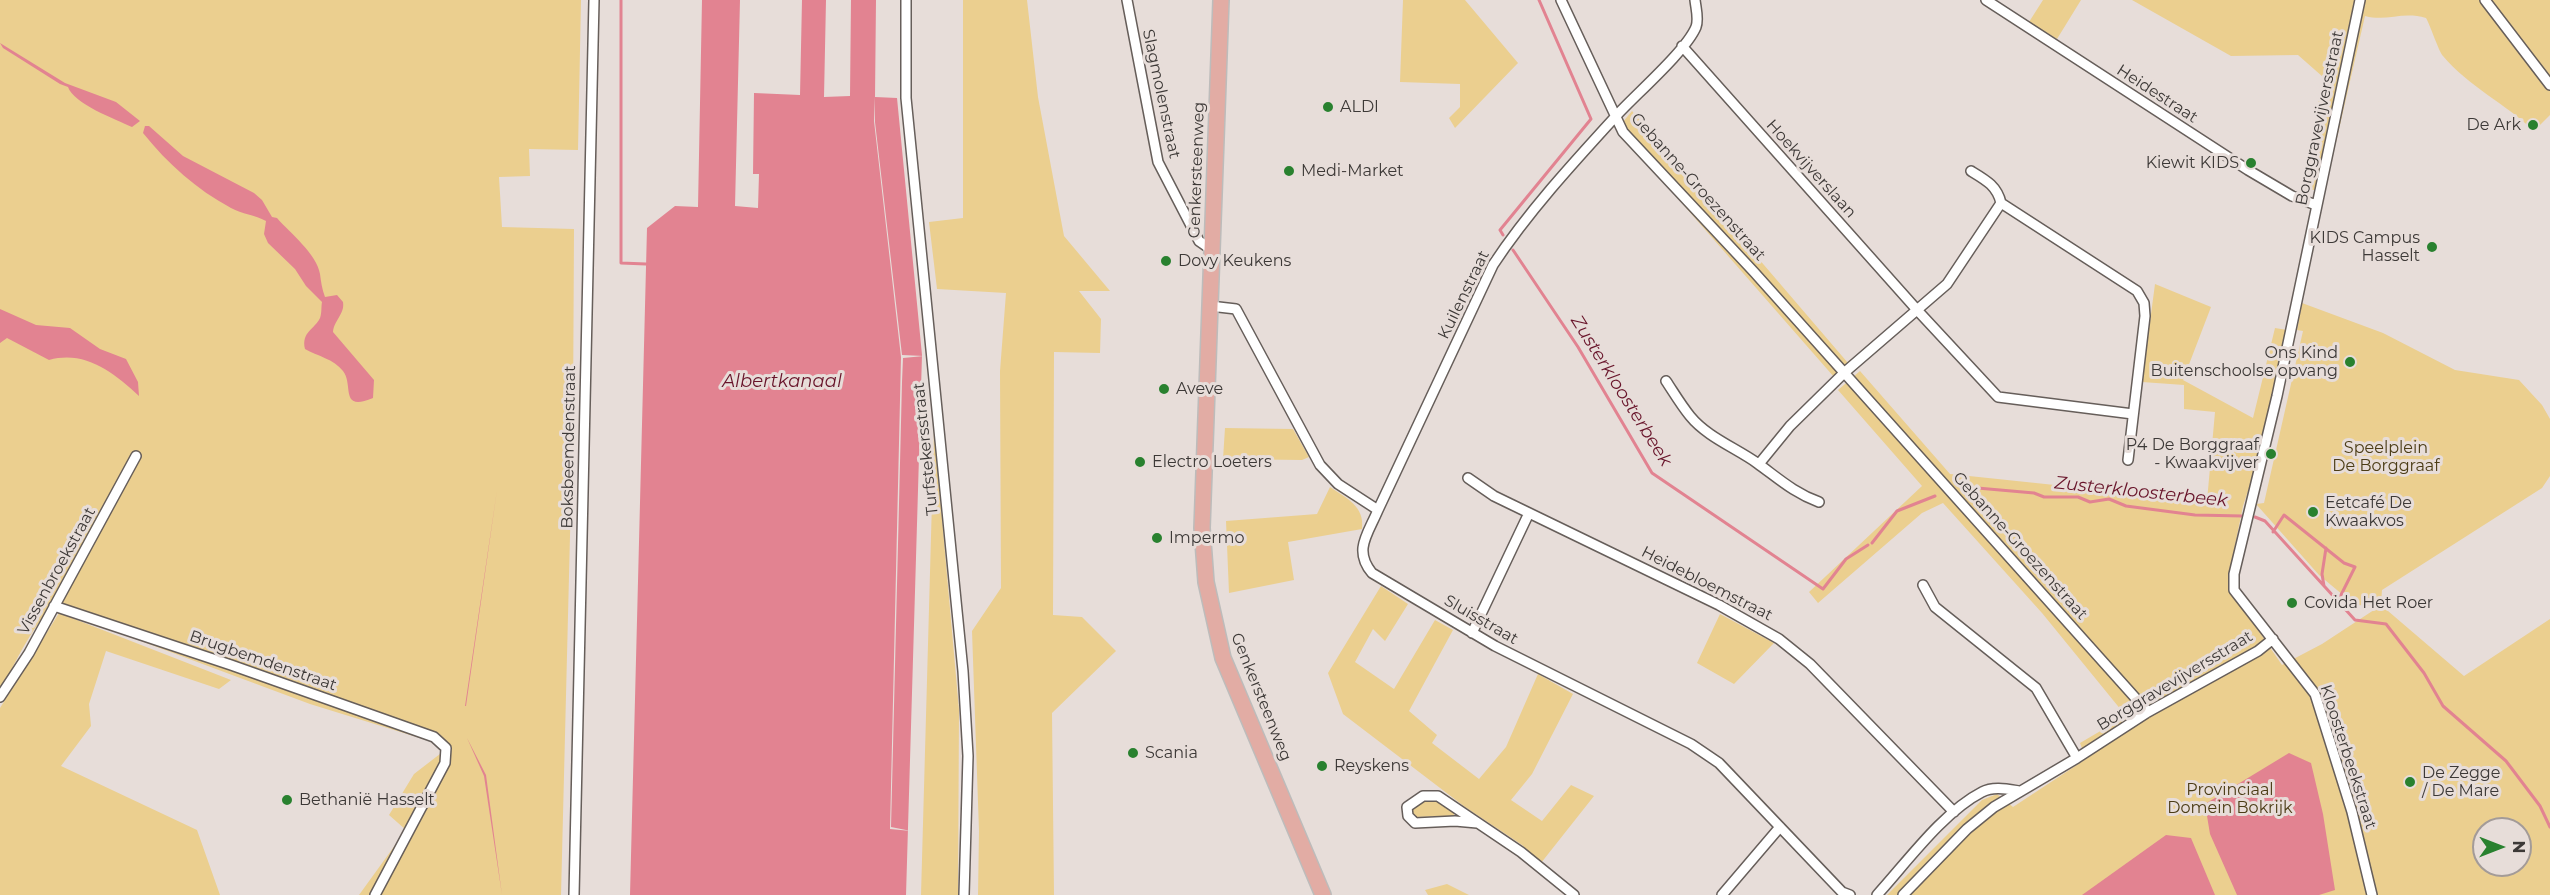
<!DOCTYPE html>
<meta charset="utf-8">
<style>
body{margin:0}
#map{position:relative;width:2550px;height:895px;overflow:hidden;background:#e7ddd9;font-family:Montserrat,sans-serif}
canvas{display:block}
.north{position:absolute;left:2472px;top:817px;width:60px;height:60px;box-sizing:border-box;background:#e7ddd9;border:2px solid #a39b98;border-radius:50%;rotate:90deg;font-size:16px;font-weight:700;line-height:24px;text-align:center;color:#3d3937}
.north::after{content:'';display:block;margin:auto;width:21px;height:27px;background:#29812f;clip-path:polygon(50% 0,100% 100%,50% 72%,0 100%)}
</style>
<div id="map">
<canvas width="2550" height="895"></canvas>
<div class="north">N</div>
</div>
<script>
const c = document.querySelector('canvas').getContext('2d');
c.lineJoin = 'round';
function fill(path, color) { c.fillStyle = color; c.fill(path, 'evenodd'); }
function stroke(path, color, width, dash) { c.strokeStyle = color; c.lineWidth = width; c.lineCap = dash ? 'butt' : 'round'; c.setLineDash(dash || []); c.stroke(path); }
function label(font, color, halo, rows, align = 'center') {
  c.font = font + ' Montserrat,sans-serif'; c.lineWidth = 6; c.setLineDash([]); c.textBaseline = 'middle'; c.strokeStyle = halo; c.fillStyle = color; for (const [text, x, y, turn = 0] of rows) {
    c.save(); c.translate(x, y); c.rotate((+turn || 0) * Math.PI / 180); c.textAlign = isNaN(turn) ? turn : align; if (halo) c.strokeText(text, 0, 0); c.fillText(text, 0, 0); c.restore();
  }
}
const green = new Path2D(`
 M0,0H581L578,150L529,149L530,176L499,177L502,227L574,229L573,416L561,895H359L406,830L389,815L414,774L449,747L310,704L55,609C36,615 10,674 0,692Z
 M963,0H1027L1038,97L1064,236L1110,291H1079L1101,319L1100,353L1054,352L1053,615L1082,617L1116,651L1052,713L1054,895H978L979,831L972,631L1001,588L1000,371L1006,293L937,289L929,222L963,218Z
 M1403,0H1465L1518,63L1455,128L1449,118L1460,107V84L1400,82Z
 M2043,0H2081L2057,39L2029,22Z
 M2132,0H2550V115L2534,131C2506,104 2468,86 2443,56C2439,52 2431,27 2426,18C2402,11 2387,22 2365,16L2325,190H2303L2323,77L2298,55L2231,56Z
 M1632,111L1848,363L1834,377L1617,129Z
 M2155,284L2211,307L2183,380L2253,418L2275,328L2287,330L2264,443L2243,506L2229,575L2234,595L2282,665L2322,644L2380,606L2355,605L2319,575L2256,504L2264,503L2303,331L2297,330L2302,303L2383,333L2455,370L2519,380L2542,405L2550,419V476L2542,488L2382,590L2381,605L2464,676L2550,619V895H1887L1982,800L1997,794L2013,807L2086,759L2080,743L2126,716L2042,613L1943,503L1922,513L1818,603L1809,592L1922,486L1838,390L1860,371L1950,474L2207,501L2215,412L2184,409V385L2142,382ZM2484,829H2520V865H2484Z
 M1225,428L1293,429L1309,457L1302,460L1223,459Z
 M934,429L959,710L958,895H921Z
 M1330,487C1346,498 1365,506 1362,529L1288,542L1294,580L1229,593L1226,521L1317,514Z
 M1381,586L1408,604L1385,641L1373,629L1355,662L1394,689L1435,620L1453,630L1409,711L1437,735L1432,743L1479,779L1506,747L1538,674L1573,694L1532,774L1511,800L1542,821L1571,785L1594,796L1541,863L1522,845L1465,807L1343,714L1328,673Z
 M59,613L231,680L219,689L106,651L89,704L91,726L61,766L197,830L220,895H0V708Z
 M1720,614L1774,643L1734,684L1697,663Z
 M1435,798L1454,810V816L1414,817L1412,810L1417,802Z
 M1447,884L1469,895H1428L1425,890Z`);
const water = new Path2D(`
 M702,0H740L735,206L758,208L759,174H753L754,93L800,95L802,0H826L824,97L850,96L851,0H876L875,97L897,98L922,355L906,895H630L647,228L675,206L698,207Z
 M0,43L65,83L116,102L140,121L132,127C115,119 74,104 68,87L60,84L3,48Z
 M145,126H149L183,156L254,193L262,200L272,217L277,218C290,233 317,254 320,274C321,282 322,289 325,297L337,295L343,302C345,314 334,320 333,332L374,380L373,398C339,412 354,385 343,371C334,359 317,356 305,349C301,332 315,329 320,318C322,313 321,307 322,302L306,286L295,269L268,243L264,234L266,221C255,215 242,214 231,208C196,189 168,164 143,133Z
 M0,309L36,325L70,328L100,349L126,359L138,382L139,396C113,372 85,350 49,360L7,338L0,343Z
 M497,490L466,706H465Z
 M467,738L486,775L502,895L484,776Z
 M2289,753L2311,763L2323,814L2335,890L2319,895H2237L2210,834L2205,804Z
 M2166,835L2191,838L2215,895H2082Z`);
const pier = new Path2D(`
 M874,96L875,122L902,355L924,356L903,358L902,382L891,827L911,831L890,829L901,357L874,121Z`);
const stream = new Path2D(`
 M621,0V263L646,264
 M1503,235L1500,230L1591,119L1539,0
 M1513,250L1578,347L1652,473L1823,589L1846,559L1868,545
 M1966,487L2034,493L2044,497H2078L2090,502L2109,499L2126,506L2195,515L2243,516
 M2255,517L2265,521L2355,620L2386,624L2424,673L2443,706L2506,761L2540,806L2550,827
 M2273,532L2284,515L2344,563L2355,567L2338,601
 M1872,543L1897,511L1935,496
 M2324,586L2322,574L2326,548`);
const street = new Path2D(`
 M906,0V98L963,671L968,756L964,895
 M1127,0L1158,162L1199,241L1212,250
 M1561,0L1623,132L1754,272L2148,712
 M1695,0C1696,9 1699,19 1696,27C1686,51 1635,95 1616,116C1573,163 1528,212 1493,265L1378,510C1368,534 1353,550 1372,573L1495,646L1691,744L1719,763L1842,892L1850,895
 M1986,0L2248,170L2292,196L2316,205
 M2360,0L2277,396L2234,574V590L2315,694L2352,812L2372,895
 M2485,0L2550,85
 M1682,46L1918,311L1998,397L2133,414
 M1971,171C1986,180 1997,186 2001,203
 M1210,306L1236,309L1320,465L1338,484L1378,510
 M1666,381C1674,393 1681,405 1690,416C1707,437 1736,448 1757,463C1778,478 1794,493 1819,502
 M1759,464L1790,426L1845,372L1947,284L2001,203L2137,291L2144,303L2145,316L2128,460
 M1468,478L1494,496L1719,605L1779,639L1810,664L1954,812
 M1923,585L1935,607L2036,688L2077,758
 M54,606L231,665L434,737L446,748L445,763L375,895
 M1472,633L1529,513
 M0,697L29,653L136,456
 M1477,823L1455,821L1415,823L1408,816L1407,807L1423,796H1438L1521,852L1574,895
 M574,895L594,0
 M1722,895L1780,827
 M1877,895C1907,862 1943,812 1982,792C1993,786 2007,789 2019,791
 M1903,895L1967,829L1994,807L2077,758L2148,712L2258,651L2273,639`);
const primary = new Path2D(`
 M1221,0L1202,528L1206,582L1223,658L1323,895`);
const markers = [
 [1328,107,6,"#29812f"],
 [2533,125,6,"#29812f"],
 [2251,163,6,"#29812f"],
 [1289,171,6,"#29812f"],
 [2432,247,6,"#29812f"],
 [1166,261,6,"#29812f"],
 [2350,362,6,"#29812f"],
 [1164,389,6,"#29812f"],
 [2271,454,6,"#29812f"],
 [1140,462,6,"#29812f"],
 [2313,512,6,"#29812f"],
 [1157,538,6,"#29812f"],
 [2292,603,6,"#29812f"],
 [1133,753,6,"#29812f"],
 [1322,766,6,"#29812f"],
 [2410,782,6,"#29812f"],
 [287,800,6,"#29812f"]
];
const streetNames = [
 ["Slagmolenstraat",1161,94,78],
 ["Heidestraat",2157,94,33],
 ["Borggravevijversstraat",2320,118,-78],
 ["Hoekvijverslaan",1811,169,48],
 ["Genkersteenweg",1197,170,-88],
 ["Gebanne-Groezenstraat",1698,187,48],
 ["Kuilenstraat",1464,295,-64],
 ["Boksbeemdenstraat",569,447,-89],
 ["Turfstekersstraat",926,449,-96],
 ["Gebanne-Groezenstraat",2020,546,48],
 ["Vissenbroekstraat",57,571,-61],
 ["Heidebloemstraat",1707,584,27],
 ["Sluisstraat",1481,620,30],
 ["Brugbemdenstraat",263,661,19],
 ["Borggravevijversstraat",2175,681,-31],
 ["Genkersteenweg",1261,697,68],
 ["Kloosterbeekstraat",2348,757,72]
];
const poiNames = [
 ["ALDI",1340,107],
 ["De Ark",2521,125,"right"],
 ["Kiewit KIDS",2239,163,"right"],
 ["Medi-Market",1301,171],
 ["KIDS Campus",2420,238,"right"],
 ["Hasselt",2420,256,"right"],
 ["Dovy Keukens",1178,261],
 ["Ons Kind",2338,353,"right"],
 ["Buitenschoolse opvang",2338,371,"right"],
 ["Aveve",1176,389],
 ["P4 De Borggraaf",2259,445,"right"],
 ["- Kwaakvijver",2259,463,"right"],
 ["Electro Loeters",1152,462],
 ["Eetcafé De",2325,503],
 ["Kwaakvos",2325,521],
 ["Impermo",1169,538],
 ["Covida Het Roer",2304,603],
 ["Scania",1145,753],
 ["Reyskens",1334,766],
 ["De Zegge",2422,773],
 ["/ De Mare",2422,791],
 ["Bethanië Hasselt",299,800]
];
const parkNames = [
 ["Speelplein",2386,448],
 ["De Borggraaf",2386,466],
 ["Provinciaal",2230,790],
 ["Domein Bokrijk",2230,808]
];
const waterNames = [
 ["Albertkanaal",782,382],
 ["Zusterkloosterbeek",1621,391,58],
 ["Zusterkloosterbeek",2141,492,6]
];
fill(green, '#ebcf8f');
fill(water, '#e28391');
fill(pier, '#e7ddd9');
stroke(stream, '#e28391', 3);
stroke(street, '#665e5a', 12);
stroke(primary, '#bdbcbb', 18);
stroke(street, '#fff', 9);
stroke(primary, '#e2aca4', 15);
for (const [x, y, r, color] of markers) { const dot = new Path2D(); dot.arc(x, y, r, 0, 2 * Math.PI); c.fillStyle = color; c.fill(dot); stroke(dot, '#e7ddd9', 2); }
label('16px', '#3d3937', '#e7ddd9', streetNames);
label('16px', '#3d3937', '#e7ddd9', poiNames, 'left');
label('16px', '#4b3c15', '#e7ddd9', parkNames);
label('italic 18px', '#68142a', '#e7ddd9', waterNames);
</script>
